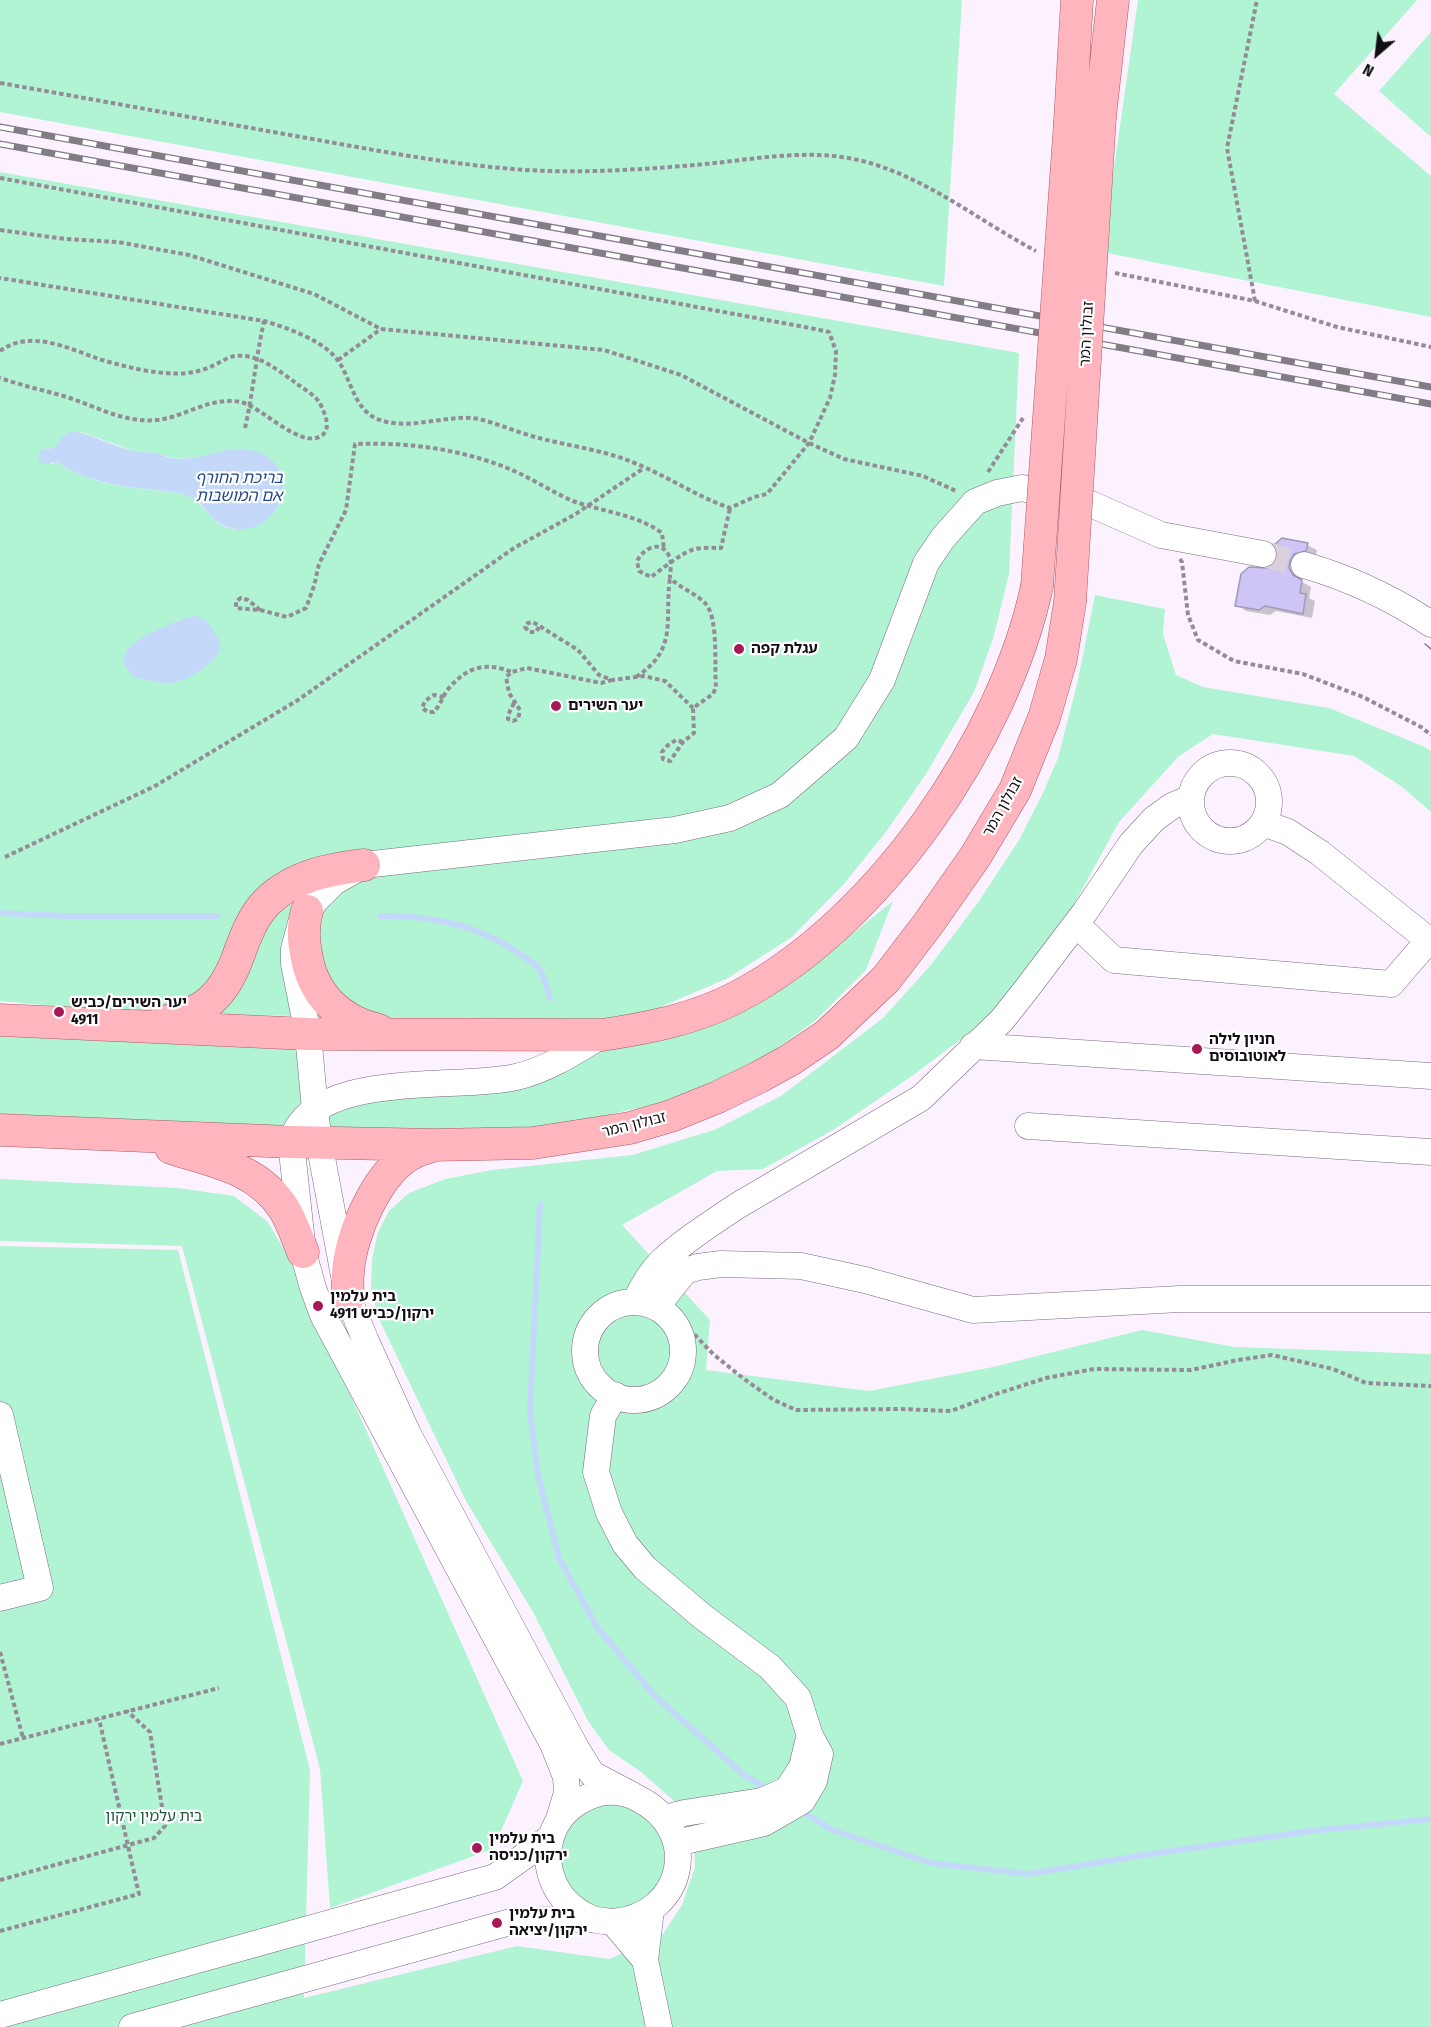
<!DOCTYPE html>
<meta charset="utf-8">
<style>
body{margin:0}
#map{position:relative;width:1431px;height:2027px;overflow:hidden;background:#fcf2ff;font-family:"Fira Sans Condensed",sans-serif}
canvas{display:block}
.north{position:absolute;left:1347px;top:24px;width:60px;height:60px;-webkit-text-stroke:4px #fff;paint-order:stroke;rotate:208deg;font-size:16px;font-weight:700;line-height:24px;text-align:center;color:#140e15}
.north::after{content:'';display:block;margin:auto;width:21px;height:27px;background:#140e15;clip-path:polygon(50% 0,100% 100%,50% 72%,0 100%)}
</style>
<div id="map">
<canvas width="1431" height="2027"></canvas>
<div class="north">N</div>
</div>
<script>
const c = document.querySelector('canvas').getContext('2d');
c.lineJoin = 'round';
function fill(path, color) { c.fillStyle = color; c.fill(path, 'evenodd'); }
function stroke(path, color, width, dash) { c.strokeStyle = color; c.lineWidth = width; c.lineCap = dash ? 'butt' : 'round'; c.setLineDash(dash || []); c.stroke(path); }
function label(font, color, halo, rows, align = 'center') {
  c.font = font + ' "Fira Sans Condensed","Noto Sans Hebrew",sans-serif'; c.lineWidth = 4.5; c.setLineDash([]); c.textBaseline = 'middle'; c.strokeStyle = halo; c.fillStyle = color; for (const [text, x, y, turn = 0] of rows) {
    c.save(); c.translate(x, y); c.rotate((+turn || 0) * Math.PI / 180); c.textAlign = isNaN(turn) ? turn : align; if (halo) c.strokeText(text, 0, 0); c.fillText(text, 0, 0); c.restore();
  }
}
const green = new Path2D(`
 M0,0H962L944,286L0,112Z
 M1138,0H1417L1334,94L1431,176V317L1102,252Z
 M1431,32V137L1379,91Z
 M0,172L1019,353L1009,574L993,639L974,692L926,774L886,832L843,885L792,937L728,978L656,1009L599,1021L557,1023L109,1011L0,1001ZM73,431L84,433L133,451L155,453L176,459L194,458L280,503C267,520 261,527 239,529C210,530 208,502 186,495C173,491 158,491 145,489C109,485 88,481 57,462L51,464L43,449L54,448ZM180,620L220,642C219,666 192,675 172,683L137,641Z
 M1095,595L1165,609L1163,634L1176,675L1203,687L1329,708L1425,747L1431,751V812L1401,786L1354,756L1213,734L1179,756L1119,822L1060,930L1016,988L973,1030L912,1076L833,1130L763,1169L717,1171L622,1225L710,1320L706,1370L869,1391L993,1367L1142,1330L1235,1347L1431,1354V2027H0V1246L178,1250L310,1770L304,1998L517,1946L609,1959L661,1937L682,1905L695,1867L693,1826L675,1802L641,1772L609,1750L588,1721L533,1612L466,1501L378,1317L371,1288L372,1259L378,1232L389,1211L409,1193L445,1179L492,1170L632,1155L714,1130L781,1096L883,1018L930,966L979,901L1019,840L1043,793L1058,758L1077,684Z
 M893,901L866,970L816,1020L775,1050L729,1079L670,1101L544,1129L328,1136L322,1115L339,1107L587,1054L798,977Z
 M0,1034L299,1046L305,1104L286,1127L0,1120Z
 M0,1179L178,1188L234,1196L268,1222L290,1260L523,1781L493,1849L330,1908L320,1769L182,1246L0,1241Z
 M560 1857a53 53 0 1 1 106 0a53 53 0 1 1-106 0Z`);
const water = new Path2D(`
 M73,431C94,435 112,446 133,451C141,452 148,452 156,453C163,455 170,459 178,459C207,460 233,440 262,454C303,473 279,531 239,529C207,527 210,504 188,496C175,491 161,491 147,489C114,486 85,480 57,462L45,464L40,462L38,456L43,449L54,448L63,436Z
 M193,616C205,617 208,621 214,632C217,637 222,643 220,649C215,665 185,682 170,683C158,683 145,680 133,677L123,662C123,661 125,654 125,653C134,637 176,621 193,616Z`);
const shadow = new Path2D(`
 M1307,545L1317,550L1316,556L1299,574L1302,582L1311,587L1309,598L1315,601L1312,618L1276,611L1270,615L1246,611L1237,605L1268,570Z`);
const stream = new Path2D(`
 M0,913L66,916H217
 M380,916C430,915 478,924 520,954C525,958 534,962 538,968C545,976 547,988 550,998
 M540,1204L530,1411L538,1475L559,1558L597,1627L655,1696L744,1775L769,1790
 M800,1810L832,1830L931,1863L1029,1874L1137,1856L1310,1831L1431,1819`);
const building = new Path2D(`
 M1282,538L1308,543L1306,551L1294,554L1290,561L1289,568L1293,575L1302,580L1300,593L1306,594L1303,614L1265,606L1259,610L1235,606L1241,574L1249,567L1267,568L1274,564L1278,556L1274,545Z`);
const minorTunnel = new Path2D(`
 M1263,554L1304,565`);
const path = new Path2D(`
 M0,83C97,100 194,118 290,135C364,148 438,163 513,169C573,174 635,170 695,165C754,160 812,146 870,163C931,181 981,222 1036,251
 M0,178L810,328L829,332L836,351L835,375L830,398L809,443L767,494L754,497L730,508C695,496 666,475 632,462C603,450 569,446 539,438C519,433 499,424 479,419C446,413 407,433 375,418C354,407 351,380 339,362C325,341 288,328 264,321L0,278
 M0,230L65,239L118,242L189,255L314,294L381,329L604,350L681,375L809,443L844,459L923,476L956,491
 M1115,273L1255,301L1337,327L1431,347
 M1255,301L1227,148L1257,0
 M0,351C30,329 68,348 99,359C115,364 131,368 148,371C169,374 190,376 210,367C218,364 227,357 235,356C258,353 279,371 296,383C305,390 318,396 322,408C326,416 331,430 321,436C300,449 262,407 241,402C210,396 185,417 157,420C125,423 99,408 70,398C47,391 23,386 0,378
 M338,360L381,329
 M245,428C253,393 256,357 264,321
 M988,472L1023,418
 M1180,559L1182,562L1188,615L1198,640L1234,661L1303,674L1363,697L1421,727L1431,735
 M260,610L248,600L241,598L236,601V608L260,610L287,617L306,608L314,586L319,564L346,510L355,444C408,442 462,449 512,470C533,479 552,492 573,501C603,512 636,514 662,533L664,550
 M539,627L536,632H529L525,627L528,623L533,622L578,650L599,675L612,680L644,676L665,681L693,708
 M636,677C679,649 664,620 670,578
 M444,697L434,695L425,701L422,708L428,712H434C441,704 443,695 449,688C468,666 486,662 512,672
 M514,703L508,715V719L513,721L518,719L520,710L509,693L506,677L512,672L527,668L601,683L612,680
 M683,742L676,740L667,746L662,752L663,759L670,761L683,742L694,733L693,708L713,694L716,687C714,665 719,618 705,603C695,593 680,588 670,578C670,572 672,564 670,558C662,538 644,548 637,561L639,571L651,577C662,569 680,554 692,550C700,547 712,548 721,548L730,508
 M5,857L155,786L298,700L514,548L574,515L644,468
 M682,1342L694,1334L713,1354L744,1379L774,1400L796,1410L899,1409L951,1411L996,1394L1046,1378L1094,1369L1191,1370L1238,1360L1272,1355L1333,1369L1366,1383L1431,1386
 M0,1652L23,1738
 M0,1744L219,1688
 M0,1880L154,1838L165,1826L150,1732L127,1711
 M0,1931L139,1894L99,1719`);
const minor = new Path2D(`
 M1304,565C1349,578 1392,598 1431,624
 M1191 802a39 39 0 1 1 78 0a39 39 0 1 1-78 0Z
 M1263,823L1288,832L1320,853L1431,942
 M1076,924L1114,960L1391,984L1429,940
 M973,1046L1431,1076
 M1028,1126L1431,1152
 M635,1302C642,1287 650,1273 661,1262C683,1241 712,1223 737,1206L921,1098L1002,1020L1025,991L1085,912L1131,844L1154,819L1172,806L1191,798
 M585 1351a49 49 0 1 1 98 0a49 49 0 1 1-98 0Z
 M656,1307L685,1271L698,1267L721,1264L801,1266L865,1280L973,1310L1180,1299H1431
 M615,1395L603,1416L596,1472L609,1513L625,1544L645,1568L703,1617L770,1667L798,1698L810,1736L820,1754L814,1781L802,1801L764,1823L676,1843
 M0,1415L40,1588L0,1598
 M632,1795L592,1774L576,1748L408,1434L365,1339L348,1297L319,1142L315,1110L308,1034L294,964V949L301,923L315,901L334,882L364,865L675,830L730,818L780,795L846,738L882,680L926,563L943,538L975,502L997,493L1022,488L1091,504L1161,535L1263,554
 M665,1818L684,1813L762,1801L787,1790L802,1767L808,1742
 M558,1822L567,1793L566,1777L553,1744L323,1315L313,1288L303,1252L291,1142C313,1068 457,1091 516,1077C547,1070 576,1051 602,1035
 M613,1922C685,1916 703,1830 637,1798C624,1791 607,1790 593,1795C577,1801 563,1811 555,1827C538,1863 554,1902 590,1918C597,1921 605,1921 613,1922L645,1960L651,1910
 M645,1960L659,2027
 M0,2015L495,1877L551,1837
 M132,2027L514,1921L593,1919`);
const major = new Path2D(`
 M1100,117L1113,0
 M1070,121L1077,0
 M307,911C303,925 303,939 306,953C312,994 339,1021 379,1030
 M0,1020L308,1034L602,1035C649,1028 695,1019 737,997C879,923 1004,740 1037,586
 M162,1022C205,1014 225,994 239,954C246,935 253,916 267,902C293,876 330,869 364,865
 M0,1130L291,1142L434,1145L533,1143L630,1128L671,1116L718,1097L759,1077L790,1060L827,1035L886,979L928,924L975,857L1015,790L1044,718L1061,659L1070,602
 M171,1148C214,1162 258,1168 284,1209C292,1222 297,1238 303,1252
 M348,1297C348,1289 347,1281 348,1273C350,1235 378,1169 415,1152C420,1149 427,1148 432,1146`);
const tram = new Path2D(`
 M1425,644L1431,649`);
const rail = new Path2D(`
 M0,127L1431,387
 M0,144L1431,404`);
const majorBridge = new Path2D(`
 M1037,586L1070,121
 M1070,602L1100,117`);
const markers = [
 [739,649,6,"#a71858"],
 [556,706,6,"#a71858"],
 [59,1012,6,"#a71858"],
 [1197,1049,6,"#a71858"],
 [318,1306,6,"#a71858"],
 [477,1848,6,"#a71858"],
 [497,1923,6,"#a71858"]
];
const streetNames = [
 ["זבולון המר",1087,334,-87],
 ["זבולון המר",1003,807,-61],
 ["זבולון המר",634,1125,-14]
];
const poiNames = [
 ["עגלת קפה",751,649],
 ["יער השירים",568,706],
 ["יער השירים/כביש",71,1003],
 ["4911",71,1020],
 ["חניון לילה",1209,1040],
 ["לאוטובוסים",1209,1057],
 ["בית עלמין",330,1297],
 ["ירקון/כביש 4911",330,1314],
 ["בית עלמין",489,1839],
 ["ירקון/כניסה",489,1856],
 ["בית עלמין",509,1914],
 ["ירקון/יציאה",509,1931]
];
const parkNames = [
 ["בית עלמין ירקון",154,1817]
];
const waterNames = [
 ["בריכת החורף",239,479],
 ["אם המושבות",239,497]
];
fill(green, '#b0f4d4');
fill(water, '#c4d8fa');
fill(shadow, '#0003');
stroke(stream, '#c4d8fa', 6);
fill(building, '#cec4f6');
stroke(building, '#9e9ab2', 1.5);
stroke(minorTunnel, '#d9d0dc', 26, [26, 13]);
stroke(minor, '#796a7d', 27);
stroke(major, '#ab5b67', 33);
stroke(path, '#948b96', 4, [4.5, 3]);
stroke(minor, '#fff', 26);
stroke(major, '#feb5be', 32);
stroke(tram, '#837b85', 1.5);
stroke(rail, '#837b85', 7);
stroke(rail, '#fff', 4.5, [14]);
stroke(majorBridge, '#ab5b67', 33, []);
stroke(majorBridge, '#feb5be', 32);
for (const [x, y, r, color] of markers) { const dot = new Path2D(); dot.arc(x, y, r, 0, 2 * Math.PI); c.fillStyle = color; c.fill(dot); stroke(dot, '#fff', 2); }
label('15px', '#140e15', '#fff', streetNames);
label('bold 15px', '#140e15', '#fff', poiNames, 'left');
label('15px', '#1e563f', '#fff', parkNames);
label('italic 16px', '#26498a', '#fff', waterNames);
</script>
